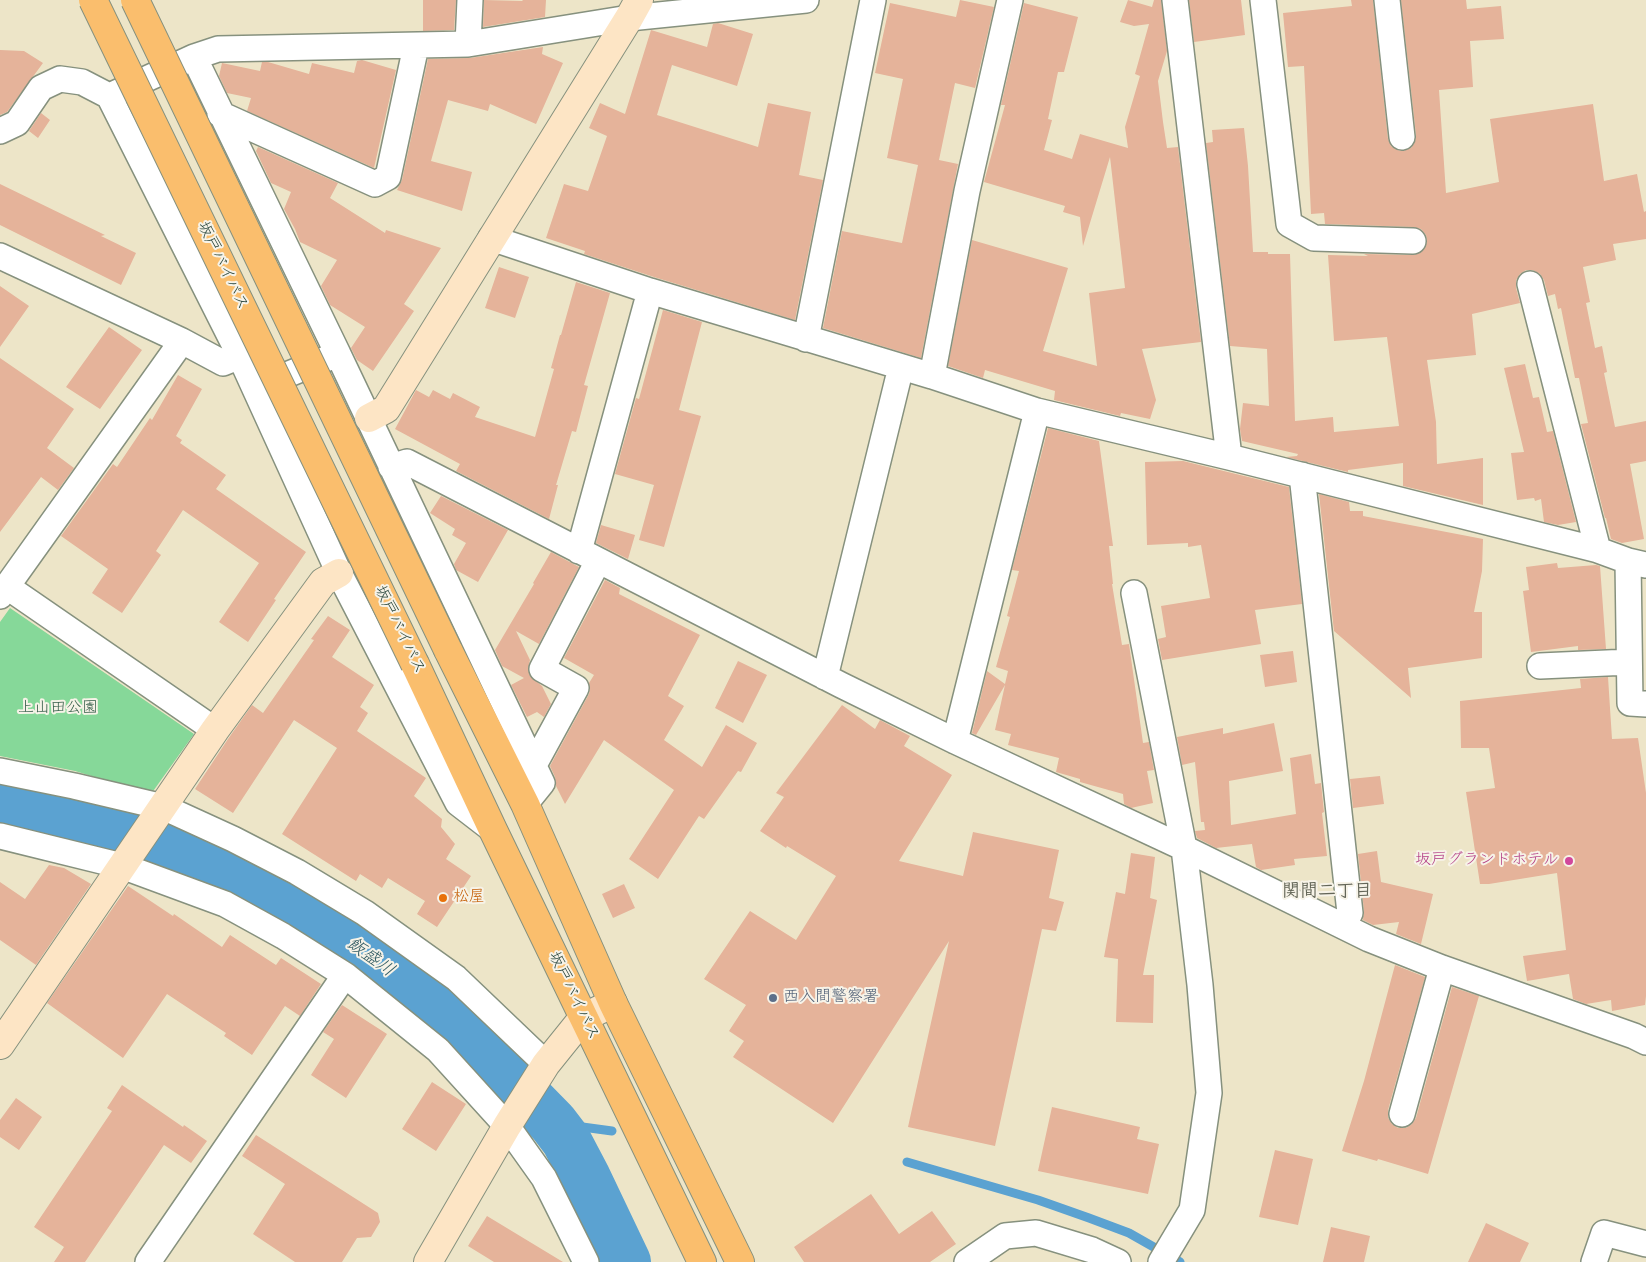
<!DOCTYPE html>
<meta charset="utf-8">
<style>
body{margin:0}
canvas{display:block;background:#ede5c8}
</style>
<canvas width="1646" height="1262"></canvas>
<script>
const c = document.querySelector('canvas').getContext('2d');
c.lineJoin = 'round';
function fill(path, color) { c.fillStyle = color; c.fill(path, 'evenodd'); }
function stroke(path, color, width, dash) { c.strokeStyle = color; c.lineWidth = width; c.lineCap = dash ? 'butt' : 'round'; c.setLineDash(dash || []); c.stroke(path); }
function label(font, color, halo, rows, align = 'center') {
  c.font = font + ' Mynerve,"Klee One",sans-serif'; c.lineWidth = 4; c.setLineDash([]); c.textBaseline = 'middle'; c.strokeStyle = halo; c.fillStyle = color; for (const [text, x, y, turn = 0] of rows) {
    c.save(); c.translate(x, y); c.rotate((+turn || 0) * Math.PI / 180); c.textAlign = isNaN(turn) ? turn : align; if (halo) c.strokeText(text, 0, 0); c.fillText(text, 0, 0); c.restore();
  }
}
const green = new Path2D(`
 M10,608L194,734L151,794L75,771L0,756V622Z`);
const stream = new Path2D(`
 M553,1123L612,1131
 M907,1162L1038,1200L1089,1218L1129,1233L1180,1262`);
const river = new Path2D(`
 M0,809L113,829L183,851L218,867L286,902L356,947L422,997L504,1073L553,1123L566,1140L586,1178L626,1262`);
const building = new Path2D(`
 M423,0H456L454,30L423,31Z
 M484,0L522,1L523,0H546L545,17L483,27Z
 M960,0L994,7L975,88L955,83L939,160L958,164L921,358L823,328L842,231L902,243L918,165L887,158L903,79L875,73L890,3L956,17Z
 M1128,0L1152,7L1154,0H1161L1167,51L1158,81L1163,122L1167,148L1178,147L1201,342L1142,349L1156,400L1150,419L1121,413L1120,416L1054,400L1055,391L985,370L983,378L948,366L972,240L1068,268L1043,351L1097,366L1089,293L1125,288L1110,157L1083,246L1080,217L1063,212L1065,206L984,182L1005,105H1001L1024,3L1078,17L1064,72H1058L1048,119L1052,120L1044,150L1072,159L1080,134L1128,148L1125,127L1140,76L1135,74L1149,24L1134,26L1120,22Z
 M1189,0H1241L1245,35L1194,42Z
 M1351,0H1373L1388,139L1391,146L1397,150L1403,151L1411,148L1415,142L1416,135L1401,0H1466L1467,9L1501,6L1504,39L1470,41L1473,87L1439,90L1446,193L1499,182L1490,119L1593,104L1604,181L1637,174L1644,212L1646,211V239L1613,244L1616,260L1583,267L1590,302L1586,303L1595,348L1602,346L1607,372L1604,373L1615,427L1646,421V461L1630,464L1644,539L1622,543L1611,539L1606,518H1605L1581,424L1588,423L1579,378H1575L1561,308L1558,309L1555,294L1548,296L1544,280L1540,274L1533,270H1526L1520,274L1516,280V288L1520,303L1472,314L1476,355L1427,360L1436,422L1437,464L1483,458V505L1403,486V463L1348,470V472L1286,457L1297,456L1298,454L1242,441L1240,429L1243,403L1269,406L1267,349L1230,346L1206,143L1213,142L1212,130L1244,128L1248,166L1253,252H1268V254H1290L1295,421L1333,417L1334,432L1399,426L1387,337L1334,341L1328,255L1368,256L1364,254L1413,255L1420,253L1425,248L1427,241L1426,235L1421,229L1413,227L1325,224L1324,213L1311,214L1304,66L1288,67L1283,13L1352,6Z
 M718,23L753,34L737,86L672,65L657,115L758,147L768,103L811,112L799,175L823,180L795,320L654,277L584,254L585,251L546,238L564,184L588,191L607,136L589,128L600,103L625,114L651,30L707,47L713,24Z
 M543,47L542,54L563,63L536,124L490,104L488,111L448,100L431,161L472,172L462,211L397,190L402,180L428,59L470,58Z
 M0,50L24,51L43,63L7,112L0,115Z
 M362,60L396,70L374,168L247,111L251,98L227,93L219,76L222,63L260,71L262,62H268L309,74L312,63L354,73L357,61Z
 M41,113L50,120L38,138L29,131Z
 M258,147L338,183L330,198L385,233L386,230L441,248L404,304L414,311L373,371L357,360L351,348L365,327L330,305L321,286L337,260L300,242L295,229L284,209L291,192L271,183L256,151Z
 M0,184L105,235L101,236L136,253L121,285L0,225Z
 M499,267L529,277L515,318L485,308Z
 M576,282L610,293L584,385L588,386L576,432L572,431L556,485H558L549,519L456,471L460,464L395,429L416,390L429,397L433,390L450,399L453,393L480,407L475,417L535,437L554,369L551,368L560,335H561Z
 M0,286L29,306L0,347Z
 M663,310L702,322L679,410L701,416L664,547L639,540L654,485L615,474L636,398L639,399Z
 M109,327L142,350L100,409L66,387Z
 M0,358L74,409L47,448L74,468L58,490L41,477L0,532Z
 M1525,364L1533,398L1539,397L1547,432L1553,431L1576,522L1558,525L1544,522L1541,499L1535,501L1534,498L1517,500L1511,453L1524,452L1504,368Z
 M178,375L202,389L176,436L182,440L180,443L226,475L216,489L306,552L274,599L276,600L248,642L219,622L259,563L183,510L156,551L161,555L122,613L92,593L108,569L61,536L113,464L117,467L150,418L152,420Z
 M1048,428L1099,441L1113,546H1109L1113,584H1112L1122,645L1129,644L1143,743L1149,742L1154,770L1147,771L1153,803L1131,808L1124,804L1123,794L1080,782V779L1056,772L1059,758L1008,745L1011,734L995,730L1005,685L976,735L972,733L987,671L1005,684L1008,671L996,667L1010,617L1007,616L1019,571L1012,570Z
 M1183,461L1289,487L1302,604L1255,610L1261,644L1162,660L1158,639L1166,637L1161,606L1210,598L1201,545L1188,547V543L1147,545L1145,462Z
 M1319,494L1349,502L1350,511H1363V516L1483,539L1482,571L1474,612H1482V658L1408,668L1411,698L1334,631Z
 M441,496L508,530L478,582L456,570L454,564L466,543L452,535L455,529L430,513Z
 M601,525L635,535L628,559L596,543Z
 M551,552L579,567L539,644L516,631L530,660L528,669L530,676L542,686L551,704L544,717L537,712L527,717L511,685L524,678L502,666L495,650L534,584L533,583Z
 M1557,563L1558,568L1596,565L1600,566L1606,649L1578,650V646L1531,652L1523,591L1529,590L1526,567Z
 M605,580L620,588L619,594L700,635L668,696L684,706L664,740L702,767L726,725L757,743L741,772L738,771L704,819L699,816L658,879L629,859L674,790L604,740L565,804L556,786L555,777L550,766L589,694L590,688L589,683L594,675L564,658Z
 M328,616L350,630L332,657L374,685L360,707L368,713L357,731L426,778L414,796L442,819L441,827L455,844L446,859L471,876L437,927L417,914L425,901L388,878L382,888L360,874L356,881L282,834L337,748L294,720L233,813L195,789L228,739L252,705L263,713L314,640L311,639Z
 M1293,651L1297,682L1265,687L1260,655Z
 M738,661L767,675L743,723L715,708Z
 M1608,677L1612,739L1638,738L1646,793V996L1645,1005L1612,1011L1611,1000L1586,1004L1573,999L1569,974L1527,981L1523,956L1566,950L1557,873L1489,884H1480L1466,792L1495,788L1489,748H1461L1460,701L1581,688L1580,679Z
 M842,705L875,729L880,720L910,736L904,746L952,775L899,861L963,876L973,832L1059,850L1049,898L1064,902L1056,931L1042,929L995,1146L908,1127L949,941L833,1123L733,1057L744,1041L729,1031L746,1005L704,979L750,911L796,940L836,876L787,846L786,848L760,831L784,797L776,793Z
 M1274,723L1283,771L1229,781L1231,825L1296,814L1290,758L1311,754L1315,784L1321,783L1324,812L1322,813L1327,856L1294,859L1295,865L1261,870L1256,867L1252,844L1216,848L1197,838L1195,831L1205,830L1204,822H1201L1195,762L1182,765L1177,737L1223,728V734Z
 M1380,776L1384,804L1353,808L1350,779Z
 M1377,851L1381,882L1433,894L1421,944L1396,934L1399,922L1373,925L1363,920L1364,911L1358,854Z
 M1131,853L1155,857L1150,898L1157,900L1143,975H1154L1153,1023L1116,1022L1118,959L1104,957L1116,892L1125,894Z
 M49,865L64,868L91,884L36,965L0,940V882L25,899Z
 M624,884L635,908L613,918L602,894Z
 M128,886L173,916L174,914L222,947L230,935L276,965L281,958L321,984L300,1016L285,1006L252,1055L224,1036L226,1033L167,994L123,1058L47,1003Z
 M1395,965L1425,977L1388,1110V1118L1392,1124L1398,1128H1406L1412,1124L1416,1118L1452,987L1479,996L1428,1174L1378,1159L1377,1161L1342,1151L1364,1081Z
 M342,1005L387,1034L346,1098L311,1075L334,1039L323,1032Z
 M432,1082L466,1104L436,1151L402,1129Z
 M122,1085L183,1127L184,1125L207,1141L191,1163L164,1145L85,1262H54L64,1247L34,1227L112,1111L107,1108Z
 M16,1098L42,1117L19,1150L0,1137V1120Z
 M1052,1107L1140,1127L1137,1139L1159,1144L1148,1194L1038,1171Z
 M256,1135L378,1213L380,1222L371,1237L357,1238L342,1262H295L253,1234L285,1184L242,1156Z
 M1275,1150L1313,1159L1298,1225L1259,1217Z
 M871,1194L899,1234L932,1211L956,1244L930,1262H804L794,1247Z
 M487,1216L563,1262H494L468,1246Z
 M1486,1223L1529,1243L1520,1262H1468Z
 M1331,1227L1370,1236L1364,1262H1323Z`);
const street = new Path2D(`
 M1175,0L1229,457
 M1263,0L1289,224L1314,238L1413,241
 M1387,0L1402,137
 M468,44L470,0
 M194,57L218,49L468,44L629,18L806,0
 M116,93L194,57L338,354L257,387
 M220,114L375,184L388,177L416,46
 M0,131L17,123L41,88L60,79L82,82L109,96L240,356L339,573L458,803L493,830
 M491,238L650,291L932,376L1037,411L1229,457L1598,550L1628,561L1646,565
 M0,256L182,341L223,363L240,356
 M1530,284L1598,550
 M806,339L873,0
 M338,354L542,783L525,804
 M932,376L967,191L1010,0
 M391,467L407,462L841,685L955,741L1184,848L1369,939L1442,968L1634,1036L1646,1042
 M1302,475L1350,913L1343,925
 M579,551L650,291
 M1628,561L1630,703L1646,704
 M6,586L215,730
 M1134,593L1184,848L1200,985L1209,1093L1192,1210L1161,1262
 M0,596L182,341
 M1540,666L1629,662
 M825,677L901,367
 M955,741L1037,411
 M534,765L576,688L542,669L598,561
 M0,771L74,786L163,807L233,839L297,872L365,913L456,978L546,1064
 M0,836L122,866L225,904L283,936L345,975L438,1050L507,1126L544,1178L586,1262
 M1402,1114L1442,968
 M148,1262L345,975
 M967,1262L1005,1236L1036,1233L1092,1250L1118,1262
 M1594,1262L1604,1233L1646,1244`);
const secondary = new Path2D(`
 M369,418L386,409L629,18L639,0
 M0,1045L215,730L323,582L339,573
 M428,1262L507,1126L546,1064L583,1018L613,1003`);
const highway = new Path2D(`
 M448,650L525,804L613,1003L740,1262
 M415,664L493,830L702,1262`);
const highwayBridge = new Path2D(`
 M93,0L415,664
 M135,0L448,650`);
const markers = [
 [1569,861,5,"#d1479c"],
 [443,898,5,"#e8710a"],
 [773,998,5,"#5c6f8a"]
];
const streetNames = [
 ["坂戸バイパス",222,266,64],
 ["坂戸バイパス",399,630,64],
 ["坂戸バイパス",573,996,64]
];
const parkNames = [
 ["上山田公園",58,709]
];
const hotelNames = [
 ["坂戸グランドホテル",1559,861]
];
const foodNames = [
 ["松屋",453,898]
];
const serviceNames = [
 ["西入間警察署",783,998]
];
const neighbourhoodNames = [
 ["関間二丁目",1327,892]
];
const waterNames = [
 ["飯盛川",370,958,36]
];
fill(green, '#86d899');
stroke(stream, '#5ba2d1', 9);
stroke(river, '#5ba2d1', 50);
fill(building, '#e5b39a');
stroke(street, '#86917e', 28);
stroke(secondary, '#86917e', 30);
stroke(highway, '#86917e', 30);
stroke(street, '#fff', 25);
stroke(secondary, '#fde5c5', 28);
stroke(highway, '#fabe6d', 28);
stroke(highwayBridge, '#86917e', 30, []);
stroke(highwayBridge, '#fabe6d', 28);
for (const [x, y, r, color] of markers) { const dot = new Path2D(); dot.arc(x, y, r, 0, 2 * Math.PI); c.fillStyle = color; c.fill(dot); stroke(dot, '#f7f3e8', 2); }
label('16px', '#1f3d34', '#f7f3e8', streetNames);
label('16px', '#345c48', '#f7f3e8', parkNames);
label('16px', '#b23c85', '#f7f3e8', hotelNames, 'right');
label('16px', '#c56008', '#f7f3e8', foodNames, 'left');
label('16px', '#4e5e75', '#f7f3e8', serviceNames, 'left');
label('bold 18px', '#646658', '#f7f3e8', neighbourhoodNames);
label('italic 18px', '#315b63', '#f7f3e8', waterNames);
</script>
